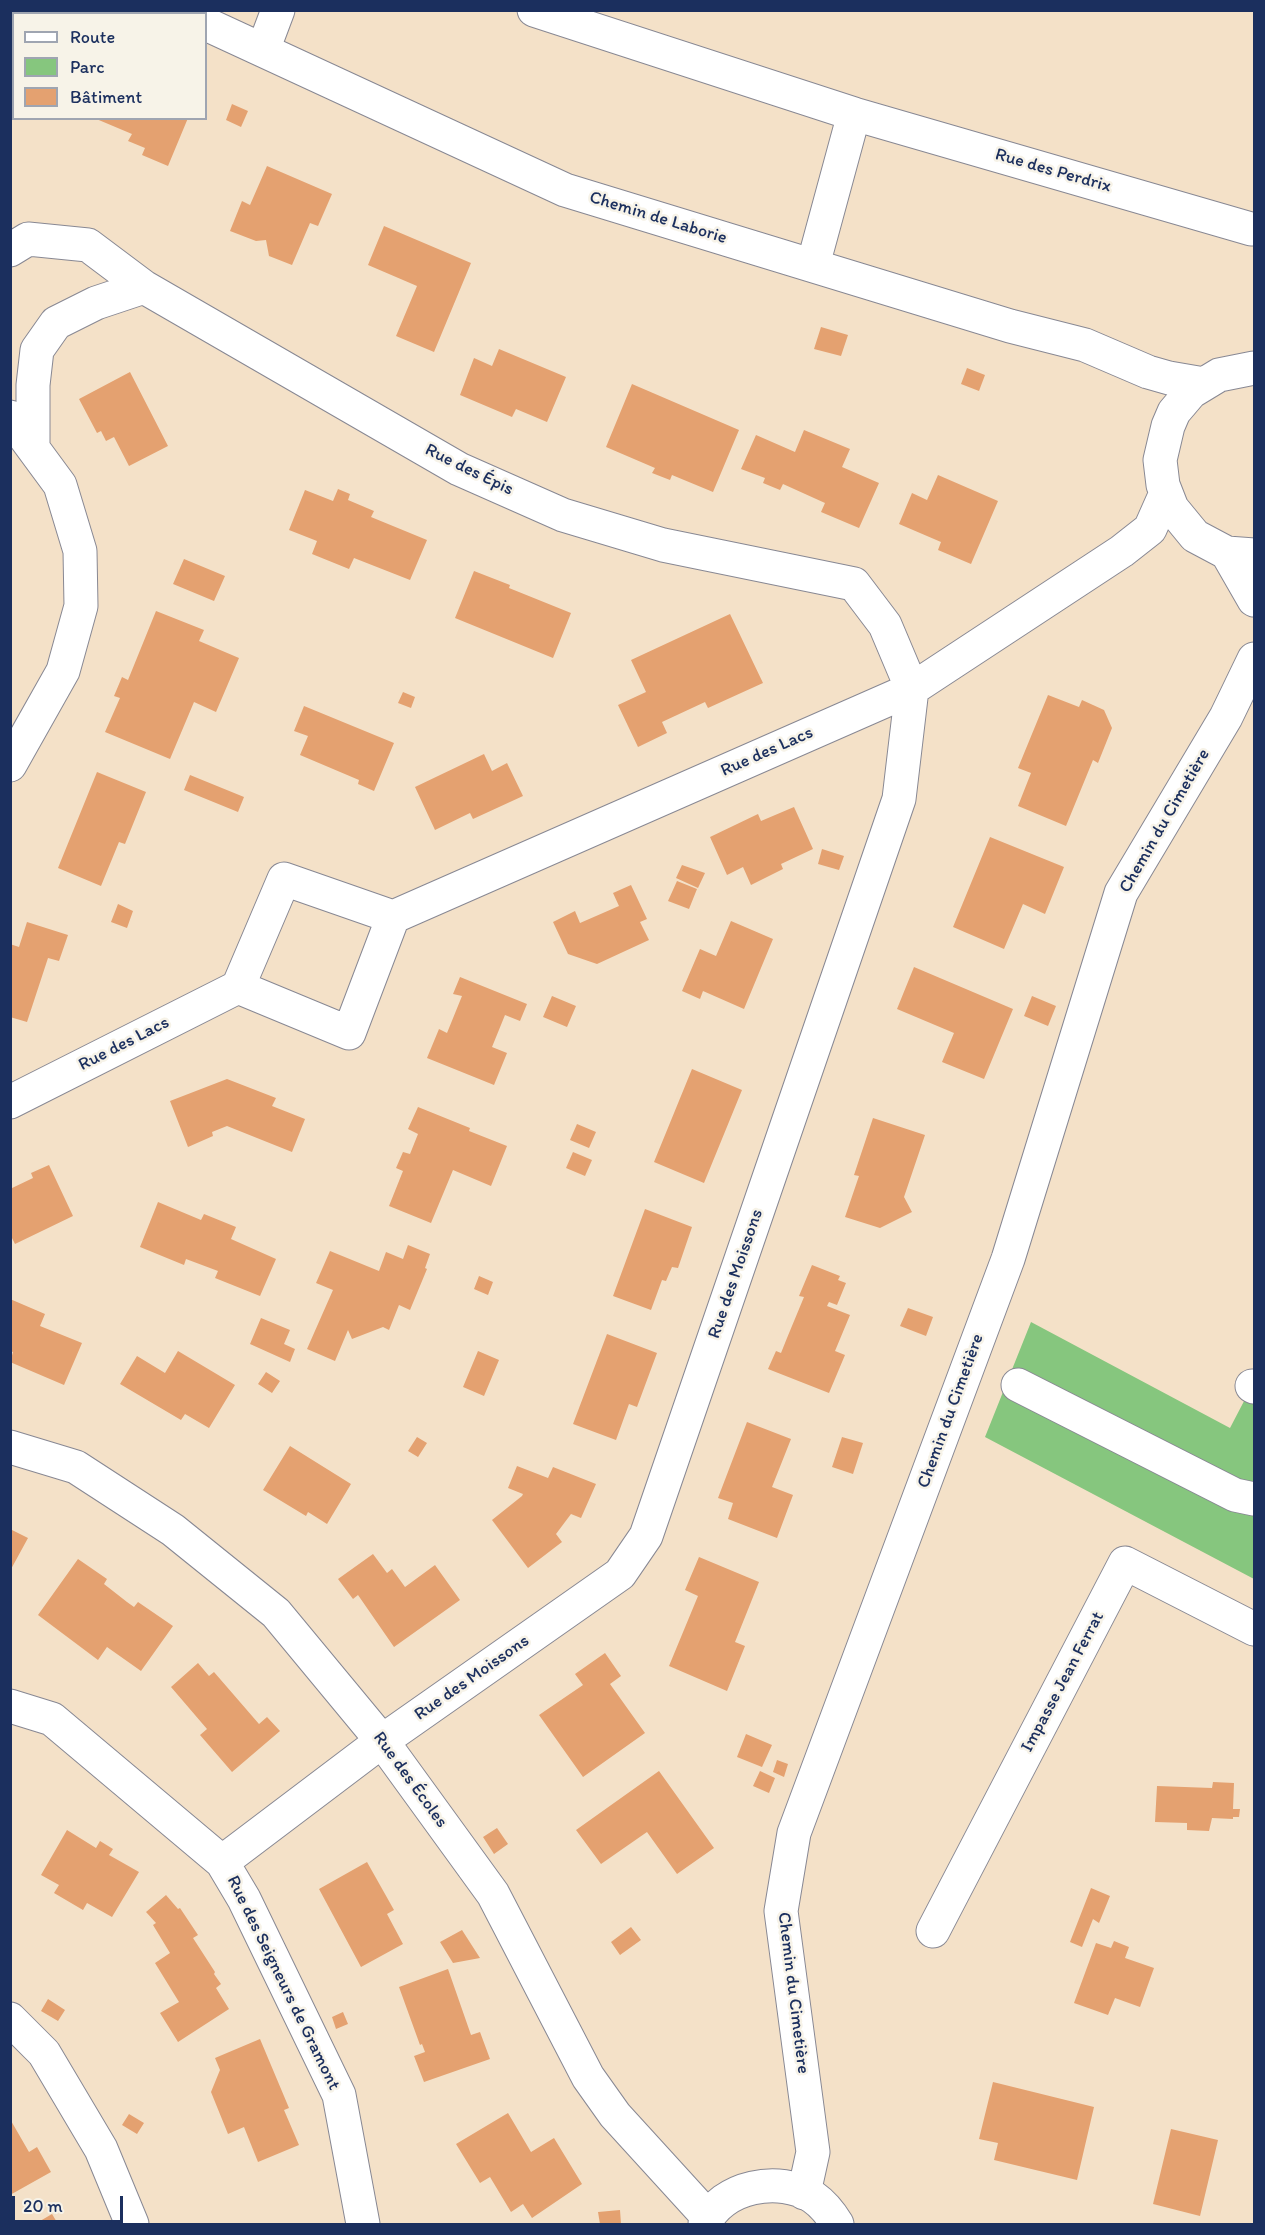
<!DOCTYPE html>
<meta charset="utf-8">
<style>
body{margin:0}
#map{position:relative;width:1265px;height:2235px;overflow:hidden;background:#f4e1c8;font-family:Itim,sans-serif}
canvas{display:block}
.frame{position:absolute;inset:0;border:12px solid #1b2f5e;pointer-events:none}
.legend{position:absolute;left:12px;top:12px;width:195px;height:108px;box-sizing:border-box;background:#f7f3e8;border:2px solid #9fa5b1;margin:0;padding:8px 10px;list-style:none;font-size:18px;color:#1b2f5e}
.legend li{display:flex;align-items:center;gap:12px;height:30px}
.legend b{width:30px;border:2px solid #9fa5b1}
.scale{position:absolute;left:12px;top:2196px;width:111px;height:27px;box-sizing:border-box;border:3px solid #1b2f5e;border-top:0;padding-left:8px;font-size:18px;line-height:21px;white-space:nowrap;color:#1b2f5e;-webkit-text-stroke:4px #f7f3e8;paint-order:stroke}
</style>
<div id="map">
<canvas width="1265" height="2235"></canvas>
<div class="frame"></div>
<ul class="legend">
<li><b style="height:8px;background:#fff"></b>Route</li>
<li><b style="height:16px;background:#86c67e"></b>Parc</li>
<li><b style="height:16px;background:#e4a170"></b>Bâtiment</li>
</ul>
<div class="scale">20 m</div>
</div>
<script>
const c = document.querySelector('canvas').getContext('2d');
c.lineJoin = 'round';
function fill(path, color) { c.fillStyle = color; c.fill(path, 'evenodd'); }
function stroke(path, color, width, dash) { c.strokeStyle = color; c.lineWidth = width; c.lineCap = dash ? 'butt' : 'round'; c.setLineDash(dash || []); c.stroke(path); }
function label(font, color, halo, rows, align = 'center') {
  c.font = font + ' Itim,sans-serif'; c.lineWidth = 5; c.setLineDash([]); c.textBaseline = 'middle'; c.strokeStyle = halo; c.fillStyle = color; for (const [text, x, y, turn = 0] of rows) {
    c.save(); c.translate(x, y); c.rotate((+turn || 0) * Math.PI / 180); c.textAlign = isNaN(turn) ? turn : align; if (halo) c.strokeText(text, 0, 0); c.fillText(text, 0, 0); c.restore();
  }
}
const green = new Path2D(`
 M1031,1322L1230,1428L1254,1382V1579L985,1437Z`);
const building = new Path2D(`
 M10,39L14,40V87L11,91Z
 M232,104L248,111L241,127L226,120Z
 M94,118H188L168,166L142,155L145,148L128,141L132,134Z
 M267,166L332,194L318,226L310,223L292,265L269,256L266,240L256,241L230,231L242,201L250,205Z
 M384,226L471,263L434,352L396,336L417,286L368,265Z
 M821,327L848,335L841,356L814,349Z
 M499,349L566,377L547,422L516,409L512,417L460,395L474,358L492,366Z
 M967,368L985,375L979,391L961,384Z
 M130,372L168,446L129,466L114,437L106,441L101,431L97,433L79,399Z
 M632,384L739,430L713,492L672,475L670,480L652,473L655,468L606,447Z
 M804,430L850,449L842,467L879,483L859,528L821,512L825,503L783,484L780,490L763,483L765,478L741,469L756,435L795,452Z
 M938,475L998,501L971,564L938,550L941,542L899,524L912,493L927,500Z
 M338,489L350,494L348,500L374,511L371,517L427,540L410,580L354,558L349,569L312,554L317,541L289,530L305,490L333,501Z
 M184,559L225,576L214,601L173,584Z
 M474,571L510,585L509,588L571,613L553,658L455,618Z
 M156,611L204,630L199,641L239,658L216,712L194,702L170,759L105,732L120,698L114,696L122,677L128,680Z
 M730,614L763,683L708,708L705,702L662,722L667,733L638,747L618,705L646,692L631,660Z
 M403,692L415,697L411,708L398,703Z
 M1048,695L1079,707L1082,700L1104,710L1112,728L1098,763L1093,760L1066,826L1018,806L1031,773L1018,768Z
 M304,706L394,743L374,791L358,784L359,780L300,755L308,736L294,731Z
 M484,754L492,771L507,763L523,796L473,819L470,813L435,830L415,787Z
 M97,772L146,792L125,844L119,842L101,886L58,868Z
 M190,775L244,797L238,812L184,790Z
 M794,807L813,849L781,864L783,869L751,885L743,867L727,875L710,837L758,814L761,821Z
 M990,837L1064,867L1045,914L1023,904L1004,949L953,927Z
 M822,849L844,856L839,870L818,864Z
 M682,865L705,873L698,888L676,878Z
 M677,881L697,889L689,909L668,901Z
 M631,885L647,919L640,922L649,940L597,964L568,954L553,922L575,911L580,923L619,906L613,893Z
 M118,904L133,911L127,928L111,922Z
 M731,921L773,939L744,1009L703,991L700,999L682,991L700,949L716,956Z
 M27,922L68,935L59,961L48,958L27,1022L10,1017V944L19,947Z
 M914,967L1013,1009L984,1079L942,1062L954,1033L897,1009Z
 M460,977L527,1004L520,1021L505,1015L492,1047L507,1053L494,1085L427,1058L439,1029L447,1033L462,996L453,994Z
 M552,996L576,1006L567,1027L543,1017Z
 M1032,996L1056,1006L1048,1026L1024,1016Z
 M692,1069L742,1090L704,1183L654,1162Z
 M227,1079L276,1098L272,1106L305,1119L292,1152L227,1126L212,1132L213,1136L188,1147L170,1101Z
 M418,1107L470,1128L469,1131L507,1146L491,1186L453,1170L431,1223L389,1206L403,1171L396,1168L403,1152L410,1154L418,1134L408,1129Z
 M873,1118L925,1135L904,1197L912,1212L880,1228L845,1217L859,1176L854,1175Z
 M577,1124L596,1132L589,1148L570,1140Z
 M573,1152L592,1160L585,1176L566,1168Z
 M49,1165L73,1216L15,1244L10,1234V1189L33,1178L31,1173Z
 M158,1202L201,1220L204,1214L236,1227L231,1239L276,1259L260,1296L215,1278L218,1271L186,1259L184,1265L140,1247Z
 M645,1209L692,1227L678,1268L672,1267L666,1281L662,1280L651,1310L613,1296Z
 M408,1245L430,1254L425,1268L427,1269L410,1310L399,1305L389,1330L383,1327L352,1339L348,1330L335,1361L307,1349L333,1290L316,1283L330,1251L379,1271L386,1252L403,1259Z
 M812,1265L840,1276L838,1280L846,1283L837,1305L829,1302L827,1306L850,1315L835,1351L845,1355L829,1393L768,1369L776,1351L781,1353L787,1338L804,1297L799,1296Z
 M479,1276L493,1282L488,1295L474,1289Z
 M10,1299L45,1314L40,1326L82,1343L64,1385L10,1362L13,1352L10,1351Z
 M908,1308L933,1317L926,1336L900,1326Z
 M261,1318L290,1330L284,1344L295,1349L290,1362L250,1344Z
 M607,1334L657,1353L637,1407L629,1404L616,1440L573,1424Z
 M178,1351L235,1385L209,1428L185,1414L181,1420L120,1384L137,1356L165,1373Z
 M478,1351L499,1360L484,1396L463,1387Z
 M266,1372L280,1381L272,1393L258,1384Z
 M747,1422L791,1439L772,1487L793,1495L777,1538L728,1519L733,1503L718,1498Z
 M417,1437L427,1443L418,1457L408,1451Z
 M842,1437L863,1443L853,1474L832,1467Z
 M290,1446L351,1484L327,1524L308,1512L306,1516L263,1490Z
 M517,1466L548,1478L553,1467L596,1484L581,1518L571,1514L556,1534L562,1542L528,1568L492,1520L522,1496L523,1494L508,1488Z
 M10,1529L28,1538L10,1571Z
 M373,1554L387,1573L392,1569L405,1587L435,1565L460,1600L394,1647L358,1595L353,1599L338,1579Z
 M699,1557L759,1582L735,1642L745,1646L727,1691L669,1666L698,1596L685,1590Z
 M78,1559L107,1579L104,1584L127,1602L134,1607L138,1602L173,1626L141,1671L107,1647L98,1660L38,1615Z
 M605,1653L621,1676L610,1684L645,1733L583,1777L539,1715L583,1685L575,1674Z
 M198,1663L209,1676L214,1672L259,1724L267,1717L280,1731L232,1772L200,1735L207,1729L171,1687Z
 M746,1734L772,1745L762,1767L737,1757Z
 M777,1760L788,1764L784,1777L773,1772Z
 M659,1771L714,1848L677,1874L647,1832L601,1864L576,1830Z
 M760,1771L775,1778L769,1793L753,1786Z
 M1213,1782L1234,1783L1233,1809H1240L1239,1817H1233V1819L1212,1818L1209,1831L1187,1830V1823L1155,1822L1157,1786L1212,1788Z
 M497,1828L508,1844L494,1854L483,1837Z
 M67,1830L96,1848L100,1841L113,1849L109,1855L139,1872L112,1917L87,1903L83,1910L54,1893L59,1885L41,1875Z
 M367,1862L394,1910L387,1914L403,1944L361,1967L319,1889Z
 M1091,1888L1110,1896L1099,1923L1093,1919L1082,1947L1070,1942Z
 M166,1895L178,1909L180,1908L198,1935L193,1938L215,1972L214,1974L221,1984L216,1988L229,2009L178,2042L160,2013L179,2002L155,1963L170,1953L153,1925L156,1923L146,1912Z
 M631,1927L641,1940L620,1955L611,1942Z
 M462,1930L480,1958L453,1963L440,1942Z
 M1114,1941L1129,1947L1125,1958L1154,1968L1140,2007L1115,1998L1108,2015L1074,2003L1096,1943L1111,1948Z
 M448,1969L471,2035L480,2032L490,2059L424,2082L414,2056L425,2052L422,2044L420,2045L399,1987Z
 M48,1999L65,2010L58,2021L41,2011Z
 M343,2012L348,2024L336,2029L332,2017Z
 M260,2039L289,2108L284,2110L299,2145L258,2162L244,2127L228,2134L211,2092L220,2070L215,2058Z
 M993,2082L1094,2107L1077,2180L994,2160L998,2143L979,2139Z
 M508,2113L531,2152L554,2138L582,2184L532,2218L523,2204L511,2212L490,2177L480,2183L456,2144Z
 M129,2114L144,2123L137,2134L122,2125Z
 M10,2119L29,2152L37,2147L51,2172L10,2195Z
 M1171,2129L1218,2140L1200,2216L1153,2204Z
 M620,2210L621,2224H600L598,2212Z
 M52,2214L58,2224H35Z`);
const minor = new Path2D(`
 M177,10L183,14
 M534,10L854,114L813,265
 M206,24L565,190L1010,326L1085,345L1148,372L1169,378L1204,384
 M263,50L278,10
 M854,114L1251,229
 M10,250L28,239L88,245L144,287L459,469L563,515L663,545L854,584L885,625L912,689L899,799L646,1536L620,1574L382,1741L222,1862
 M1254,368L1219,375L1191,392L1174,412L1168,426L1160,460L1163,485L1172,508L1195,536L1227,553L1254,555
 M10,417L60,485L80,551L81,606L63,671L10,765
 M33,447V385L37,350L56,323L96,303L144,287
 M1227,553L1254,600
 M238,987L349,1033L393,917
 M10,1102L238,987L284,879L393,917L912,689L1122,551L1150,529L1166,493
 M1018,1385L1235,1495L1254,1499
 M1252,1386L1254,1387
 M10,1447L76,1467L173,1530L276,1613L382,1741L493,1894L588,2077L615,2115L708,2217
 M10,1706L52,1719L222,1862L244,1899L339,2095L363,2224
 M933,1931L1125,1563L1254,1629
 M10,2019L44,2053L101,2149L132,2224
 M804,2193L813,2152L781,1911L794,1833L1008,1259L1121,893L1226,717L1254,659
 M705,2224C721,2186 780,2175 813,2197C823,2204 831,2214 837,2224`);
const streetNames = [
 ["Rue des Perdrix",1053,171,16],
 ["Chemin de Laborie",658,218,17],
 ["Rue des Épis",469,470,26],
 ["Rue des Lacs",767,752,-24],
 ["Chemin du Cimetière",1165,821,-60],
 ["Rue des Lacs",124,1044,-27],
 ["Rue des Moissons",736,1274,-71],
 ["Chemin du Cimetière",951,1411,-70],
 ["Rue des Moissons",472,1678,-35],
 ["Impasse Jean Ferrat",1063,1682,-62],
 ["Rue des Écoles",410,1780,54],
 ["Rue des Seigneurs de Gramont",283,1983,64],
 ["Chemin du Cimetière",793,1993,83]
];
fill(green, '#86c67e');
fill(building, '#e4a170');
stroke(minor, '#888893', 35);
stroke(minor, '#fff', 33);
label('18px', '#1b2f5e', '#f7f3e8', streetNames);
</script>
